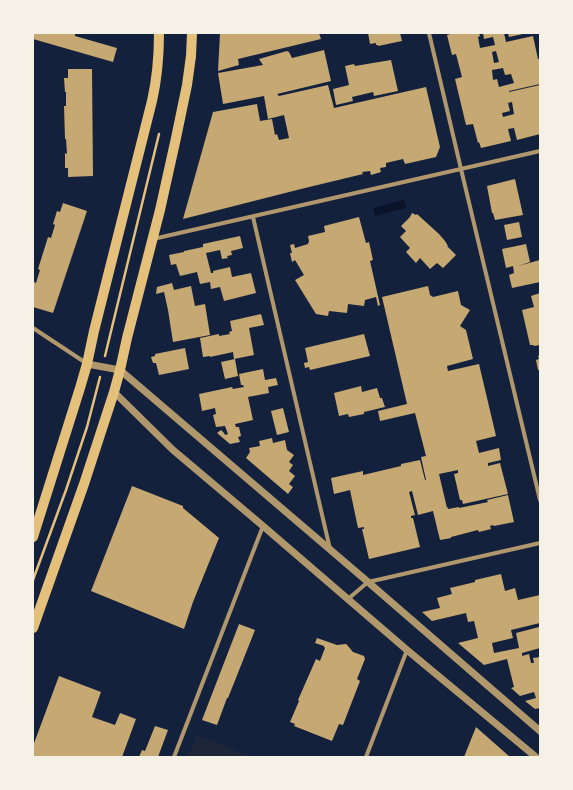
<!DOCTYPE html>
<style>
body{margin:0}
#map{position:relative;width:573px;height:790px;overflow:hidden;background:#14213d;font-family:Helvetica,sans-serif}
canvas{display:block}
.frame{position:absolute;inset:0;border:34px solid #f6f1e7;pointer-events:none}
</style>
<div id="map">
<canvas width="573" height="790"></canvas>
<div class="frame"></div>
</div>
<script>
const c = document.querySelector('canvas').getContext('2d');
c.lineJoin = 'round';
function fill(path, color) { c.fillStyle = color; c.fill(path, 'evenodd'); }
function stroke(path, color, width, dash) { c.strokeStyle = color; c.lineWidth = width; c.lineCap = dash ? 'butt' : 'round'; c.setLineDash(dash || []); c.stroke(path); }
const green = new Path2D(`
 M197,735L251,757H188Z`);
const water = new Path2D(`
 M404,200L406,208L375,216L373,208Z`);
const building = new Path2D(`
 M33,33H75V36L117,48L113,62L33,39Z
 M224,33H319L321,39L238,59L239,65L218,71L220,34Z
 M368,33H400L402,41L378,46V45H376V43L370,44Z
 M453,33H479L480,36L478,37L480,48L495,45L493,37L484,39L483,33H504L506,42L533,36L538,59H540V84L509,91V92L540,85V134L517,140L514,128L508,129L511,141L481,148L479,142L478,143L473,124L466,125L455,79L462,77L456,54L452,55L447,35ZM496,51L499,62L494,63L492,52ZM503,68L505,75L511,74L514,83L499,87L497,79L493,80L492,70ZM512,102L514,114L503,117L502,113L510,111L508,103Z
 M508,33H523V34L509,37Z
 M324,50L331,81L277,94L279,96L328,85L334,108L426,87L440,147L436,157L405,164L403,159L386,163V167L380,168L381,172L371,175L370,171L362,172L363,174L301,189L183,219L213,112L257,104L260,121L272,119L275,135L277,134L279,140L289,138L284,115L268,119L264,96L223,104L218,73L263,65L259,59L287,51L289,52L292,58Z
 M391,60L398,91L374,96L373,92L352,97L353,101L336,105L333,89L349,85L345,66L354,64L355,66Z
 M68,69H92L93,176L68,177V168H65V153L67,154L66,139H65L64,106H66V92H65L64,78H68Z
 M515,179L523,215L495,220L493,213H492L487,186Z
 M63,203L87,211L53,313L33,307V284L34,282L36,283L40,270L38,269L48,237L51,238L55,225L53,224L57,211L60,212Z
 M412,213L416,215L417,214L439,234L445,241L448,246H447L456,255L443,268L437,263L430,269L420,258L416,263L406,252L410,248L400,237L406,231L401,226L410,217Z
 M359,217L366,243L369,242L373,260L370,261L380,305L378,306L376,297L365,300L364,306L348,304L347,313L329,311L328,316L316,314L295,280L304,275L295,260L292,262L290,253H292L290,245L294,244L295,248L308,244L309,241L308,236L325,232L324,226Z
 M519,222L522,237L507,240L504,225Z
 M240,236L243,248L231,251L232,255L227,256L228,258L222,259L220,250L206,253L211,273H213V271L230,267L232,277L251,273L256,293L224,301L220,287L211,289L210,282L200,284L197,272L180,276L176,264L171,265L169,255L184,252V251L203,247V244Z
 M526,244L530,262L518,266L540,260V282L512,288L509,275L514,273L513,266L506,268L502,249Z
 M172,283L174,290L191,286L195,306L205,304L210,335L173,342L168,310L164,292L156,294L157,287Z
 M428,286L430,295L433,297L458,291L461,305L470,310L460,326L466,330L473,359L447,366L448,371L479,364L496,436L476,441L479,453L499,448L501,460L488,463V466L500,463L508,494L463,504L462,500H460L454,474L458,473V470L439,474L447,508L448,507V509L459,507V508L488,502L487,500L508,495L514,522L494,526L493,525L490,526L491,529L479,532L478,530L451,537V538L440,540L433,511L418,515L412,491L409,492L415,515L411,516V518H413L420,547L369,559L362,529H364V527L358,528L350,490L334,494L331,478L363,471V475L401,466V464L420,460L425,480H426L421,457L426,456L415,413L380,421L378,411L407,404L382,297Z
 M540,293V345L534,346L533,345H530L522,310L534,307L531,296Z
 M261,314L264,325L249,328L254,355L234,359L233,352L210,357V356L203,357L200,338L219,334V336L230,334L229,332L232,331L230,321Z
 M364,334L370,356L310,370L309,367L305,368L304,363L308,362L305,348Z
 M185,348L189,369L159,375L156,363H153L151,357L155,356V354Z
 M540,355V370H538L536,360L539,359L538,356Z
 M235,359L238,376L225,379L221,362Z
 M263,369L265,380L276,378L278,385L268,387L269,393L248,397L253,420L235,424L236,427H239L241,436L238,437L240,442L230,444L217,433L221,430L224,433L225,435L228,434L225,426L216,427L213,415L216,414L215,408L202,411L199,394L232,387L233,389L244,387L243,385H241L239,374Z
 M361,386L362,392L377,388L380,398H382L385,407L364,412V414L349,417L348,414L339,416L334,393Z
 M283,408L289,432L277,435L271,411Z
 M272,438L273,443L285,440L287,450L294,455L289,462L293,465L289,471L295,476L289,484L293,487L288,494L246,458L250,452L249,448L260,446L259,441Z
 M132,486L183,506V508L219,538L193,602L184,629L91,591Z
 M501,574L505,591L515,588L518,600L540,595V623L511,630L513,638L492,643L494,653L519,648L516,633L539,627L540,648L522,653V656L529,654L531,663H534L533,658L540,657V708L535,709L525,701L536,698L534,692L520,696L511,688L514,687L507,659L484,665L458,643L478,638L474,621L468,622L466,613L432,621L422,612L440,608L437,598L452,594L450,588L475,582V580Z
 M239,624L255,630L228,698H227L217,725L202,720Z
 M317,638L337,645L346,644L348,646L353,652L364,656L365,659L357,679L360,681L343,725L339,724L332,741L294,726L295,724L290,722L299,701L298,700L316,659L320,661L325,648L324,647V646L315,643Z
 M59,676L101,692L92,717L115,725L120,713L136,719L122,757H33V746Z
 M155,726L168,730L158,757H139L142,750L145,751Z
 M476,727L510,757H464Z`);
const path = new Path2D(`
 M105,356L159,134
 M33,580L66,490L87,427L100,377`);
const minor = new Path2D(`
 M429,33L461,169L540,500
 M253,217L330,549
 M153,239L540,151
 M33,328L86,363
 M348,599L368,582L540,543
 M174,757L263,526
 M366,757L407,650`);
const tertiary = new Path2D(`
 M87,364L120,370L368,582L540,731
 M114,392L173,450L192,466L263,526L407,650L536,757`);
const primary = new Path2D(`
 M33,537L80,388L87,364L94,331L152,101C157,79 159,56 159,33
 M33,628L84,484L114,392L120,370L127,338L160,210L176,138L187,85L191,56L192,33`);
fill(green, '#1d2539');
fill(water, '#0b132b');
fill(building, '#c6a872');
stroke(path, '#e5c07b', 2.5);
stroke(minor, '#b1986c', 4);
stroke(tertiary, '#b1986c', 7);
stroke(primary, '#e5c07b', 10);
</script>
